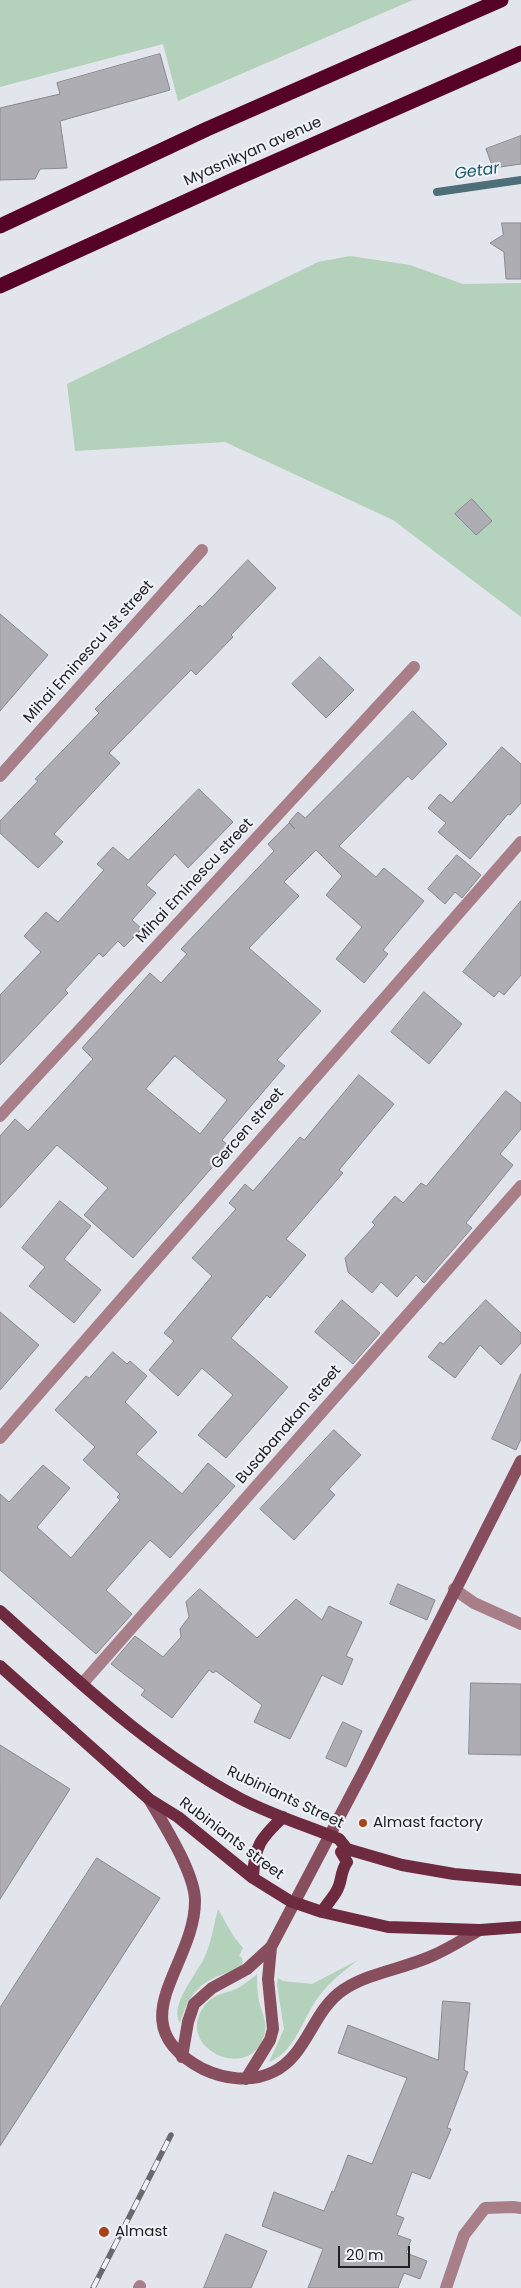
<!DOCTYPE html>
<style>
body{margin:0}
#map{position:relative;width:521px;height:2288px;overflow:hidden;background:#e3e5ec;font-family:Poppins,sans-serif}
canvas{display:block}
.scale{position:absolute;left:338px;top:2246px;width:72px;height:22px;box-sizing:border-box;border:2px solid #202123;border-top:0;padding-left:6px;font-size:15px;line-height:18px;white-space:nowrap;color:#202123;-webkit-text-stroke:4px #f0f3fa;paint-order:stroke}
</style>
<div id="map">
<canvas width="521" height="2288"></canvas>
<div class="scale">20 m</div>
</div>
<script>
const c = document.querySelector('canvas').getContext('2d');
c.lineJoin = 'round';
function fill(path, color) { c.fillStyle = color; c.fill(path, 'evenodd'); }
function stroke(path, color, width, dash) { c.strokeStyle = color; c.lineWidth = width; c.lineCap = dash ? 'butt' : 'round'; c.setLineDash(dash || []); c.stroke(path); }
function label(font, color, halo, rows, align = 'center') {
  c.font = font + ' Poppins,sans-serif'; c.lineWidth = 4; c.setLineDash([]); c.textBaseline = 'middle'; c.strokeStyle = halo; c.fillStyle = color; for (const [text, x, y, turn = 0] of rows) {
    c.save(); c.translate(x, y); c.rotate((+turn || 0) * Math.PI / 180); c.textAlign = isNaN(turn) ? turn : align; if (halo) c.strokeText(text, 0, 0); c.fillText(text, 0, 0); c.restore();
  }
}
const green = new Path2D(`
 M0,0H413L178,101L163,44L0,87Z
 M350,256L410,265L463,284L521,283V617L393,520L225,442L75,451L67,384L318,262Z
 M218,1909L234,1937L243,1948L239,1956L242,1958L243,1962C240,1969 233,1970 226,1973C198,1983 189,1995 180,2023C168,2005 199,1972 206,1954C212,1939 214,1924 218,1909Z
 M358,1960C344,1971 330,1981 320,1995C303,2016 296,2052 269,2062L284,2029L277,1985L278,1978L283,1981L312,1984Z
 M257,1974C257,1983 257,1992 259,2001C261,2011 267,2020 265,2031C255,2086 171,2049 205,2005C214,1993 226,1994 238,1988C245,1984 251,1979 257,1974Z`);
const stream = new Path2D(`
 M437,192L521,180`);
const building = new Path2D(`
 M160,54L170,90L60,121L67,168L40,169L35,179L0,180V108L60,94L57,83Z
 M521,136V164L493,168L486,149Z
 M502,223H521V279H506L504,252L490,243L503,235Z
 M472,499L492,521L476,535L455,514Z
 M248,560L276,588L231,635L233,637L196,675L191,670L109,753L120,763L54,834L63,842L38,868L0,833V821L38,781L35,779L99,713L95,709L200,605L202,607Z
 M0,614L48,655L0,711Z
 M320,657L354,690L326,718L292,684Z
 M413,711L447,744L412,780L408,776L339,846L376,877L384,868L424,901L383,950L388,954L364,983L336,959L362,927L326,895L342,876L316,850L284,882L299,896L249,948L321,1011L277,1060L285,1066L222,1140L230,1147L133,1258L84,1215L108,1188L57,1145L0,1208V1136L15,1119L28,1131L93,1059L82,1048L150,973L161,983L187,954L181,949L274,851L268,844L289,823L295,829L289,822L298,812L305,818ZM175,1056L227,1100L200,1134L146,1089Z
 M502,747L521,764V803L510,815L508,814L470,859L438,832L446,823L428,808L440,794L451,803Z
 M199,789L233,822L188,868L175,854L146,885L156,893L132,920L142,929L124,947L118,941L103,957L99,953L65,990L68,993L0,1065V995L41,952L24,936L46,912L58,922L104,870L97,864L113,847L128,860Z
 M457,855L481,875L462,898L455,892L445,904L428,889Z
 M521,901V975L504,995L499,991L494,997L463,972Z
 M424,992L462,1024L429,1064L391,1032Z
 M359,1075L394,1104L339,1170L343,1173L286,1239L306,1255L270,1298L267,1295L231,1338L288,1387L226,1458L198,1435L233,1395L202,1368L178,1396L149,1370L174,1341L164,1333L212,1276L192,1258L236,1209L229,1203L245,1184L253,1191L300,1137L304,1140Z
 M506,1091L521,1103V1129L500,1154L513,1165L466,1223L472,1228L424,1283L416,1275L397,1297L381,1282L372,1293L348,1272L345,1258L375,1225L372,1222L395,1196L403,1203L421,1183L426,1186Z
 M60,1201L91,1226L64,1259L101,1290L74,1323L29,1286L45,1267L22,1248Z
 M342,1300L380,1333L353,1364L315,1332Z
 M486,1300L521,1333V1343L501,1365L480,1345L455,1378L428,1357L440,1342L443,1344Z
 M0,1312L39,1345L0,1390Z
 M113,1352L127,1364L130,1361L147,1376L125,1402L157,1432L136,1454L182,1494L208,1463L235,1486L170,1558L150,1540L106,1590L132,1614L96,1654L0,1570V1494L9,1502L43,1465L70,1488L37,1527L71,1558L120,1500L117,1497L120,1494L83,1460L95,1447L55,1410L86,1376L89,1378Z
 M521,1374V1439L516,1450L492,1439Z
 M334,1430L361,1455L329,1489L335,1495L294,1540L260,1509Z
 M398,1584L435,1600L427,1620L390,1604Z
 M200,1589L257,1638L296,1599L322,1620L329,1606L362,1622L346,1656L353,1659L342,1685L322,1675L290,1739L254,1722L262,1705L216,1671L213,1673L209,1670L172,1718L141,1695L145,1690L111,1664L135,1636L163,1657L181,1637L180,1629L189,1617L186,1602Z
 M471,1683L521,1684V1755L469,1754Z
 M343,1722L362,1731L346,1767L326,1758Z
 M0,1745L70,1789L0,1899Z
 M97,1858L160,1898L0,2146V2008Z
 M443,2001L470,2003L464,2070L468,2072L447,2128L451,2129L430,2179L412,2172L396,2215L404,2218L397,2235L411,2240L406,2253L427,2261L420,2279L404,2273L398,2288H308L323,2249L262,2226L274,2192L324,2211L332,2191L334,2192L348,2155L372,2164L407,2078L338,2053L348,2025L438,2060Z
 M226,2234L267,2251L251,2288H204Z`);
const street = new Path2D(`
 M0,776L202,550
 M0,1116L414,667
 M0,1438L521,842
 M454,1589L474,1603L521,1624
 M82,1684L521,1186
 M139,2288L140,2286
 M446,2288L464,2235L485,2208L513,2207L521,2208`);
const secondary = new Path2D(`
 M149,1799C163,1823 195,1873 195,1901C195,1967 116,2023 203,2069C224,2079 251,2083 273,2072C308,2055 312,2011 343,1990C370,1972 404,1969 434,1955C450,1948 465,1938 480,1930
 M182,2057L188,2022L194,2004L212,1988L247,1969L271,1947L363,1772L521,1461
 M246,2079L270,2040L273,2029L268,1979L271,1947`);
const primary = new Path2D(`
 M0,1611C76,1679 149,1750 241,1799C272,1815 307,1826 339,1839L347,1849L402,1865L454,1874L521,1880
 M0,1666L149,1799L178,1817L253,1878L290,1901L322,1912L388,1927L480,1930L521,1927
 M253,1878C254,1846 261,1838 283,1817
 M322,1912C326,1905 332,1899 336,1892C343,1881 339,1874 347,1862L341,1852L347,1849`);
const highway = new Path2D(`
 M0,226L207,129L501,0
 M0,286L233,180L521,53`);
const rail = new Path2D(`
 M93,2288L171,2135`);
const markers = [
 [363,1823,5,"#a84217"],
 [104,2232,6,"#a84217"]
];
const streetNames = [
 ["Myasnikyan avenue",253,152,-24],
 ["Mihai Eminescu 1st street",89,652,-48],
 ["Mihai Eminescu street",195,881,-47],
 ["Gercen street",248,1129,-49],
 ["Busabanakan street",289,1425,-49],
 ["Rubiniants Street",285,1798,25],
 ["Rubiniants street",231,1839,37]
];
const poiNames = [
 ["Almast factory",373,1823],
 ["Almast",115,2232]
];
const waterNames = [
 ["Getar",477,172,-8]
];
fill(green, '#b4d1bb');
stroke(stream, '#4e6f7a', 8);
fill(building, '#aeadb4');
stroke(building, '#89888f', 1);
stroke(street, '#a87f88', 12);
stroke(secondary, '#874e5d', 12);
stroke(primary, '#6e2a3e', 12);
stroke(highway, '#560226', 15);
stroke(rail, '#696a6e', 5.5);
stroke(rail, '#f0f3fa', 4, [11]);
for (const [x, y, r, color] of markers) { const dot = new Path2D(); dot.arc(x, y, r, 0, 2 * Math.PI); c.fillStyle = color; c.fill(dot); stroke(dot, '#f0f3fa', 2); }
label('15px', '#202123', '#f0f3fa', streetNames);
label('15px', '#202123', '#f0f3fa', poiNames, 'left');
label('italic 16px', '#18586a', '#f0f3fa', waterNames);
</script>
